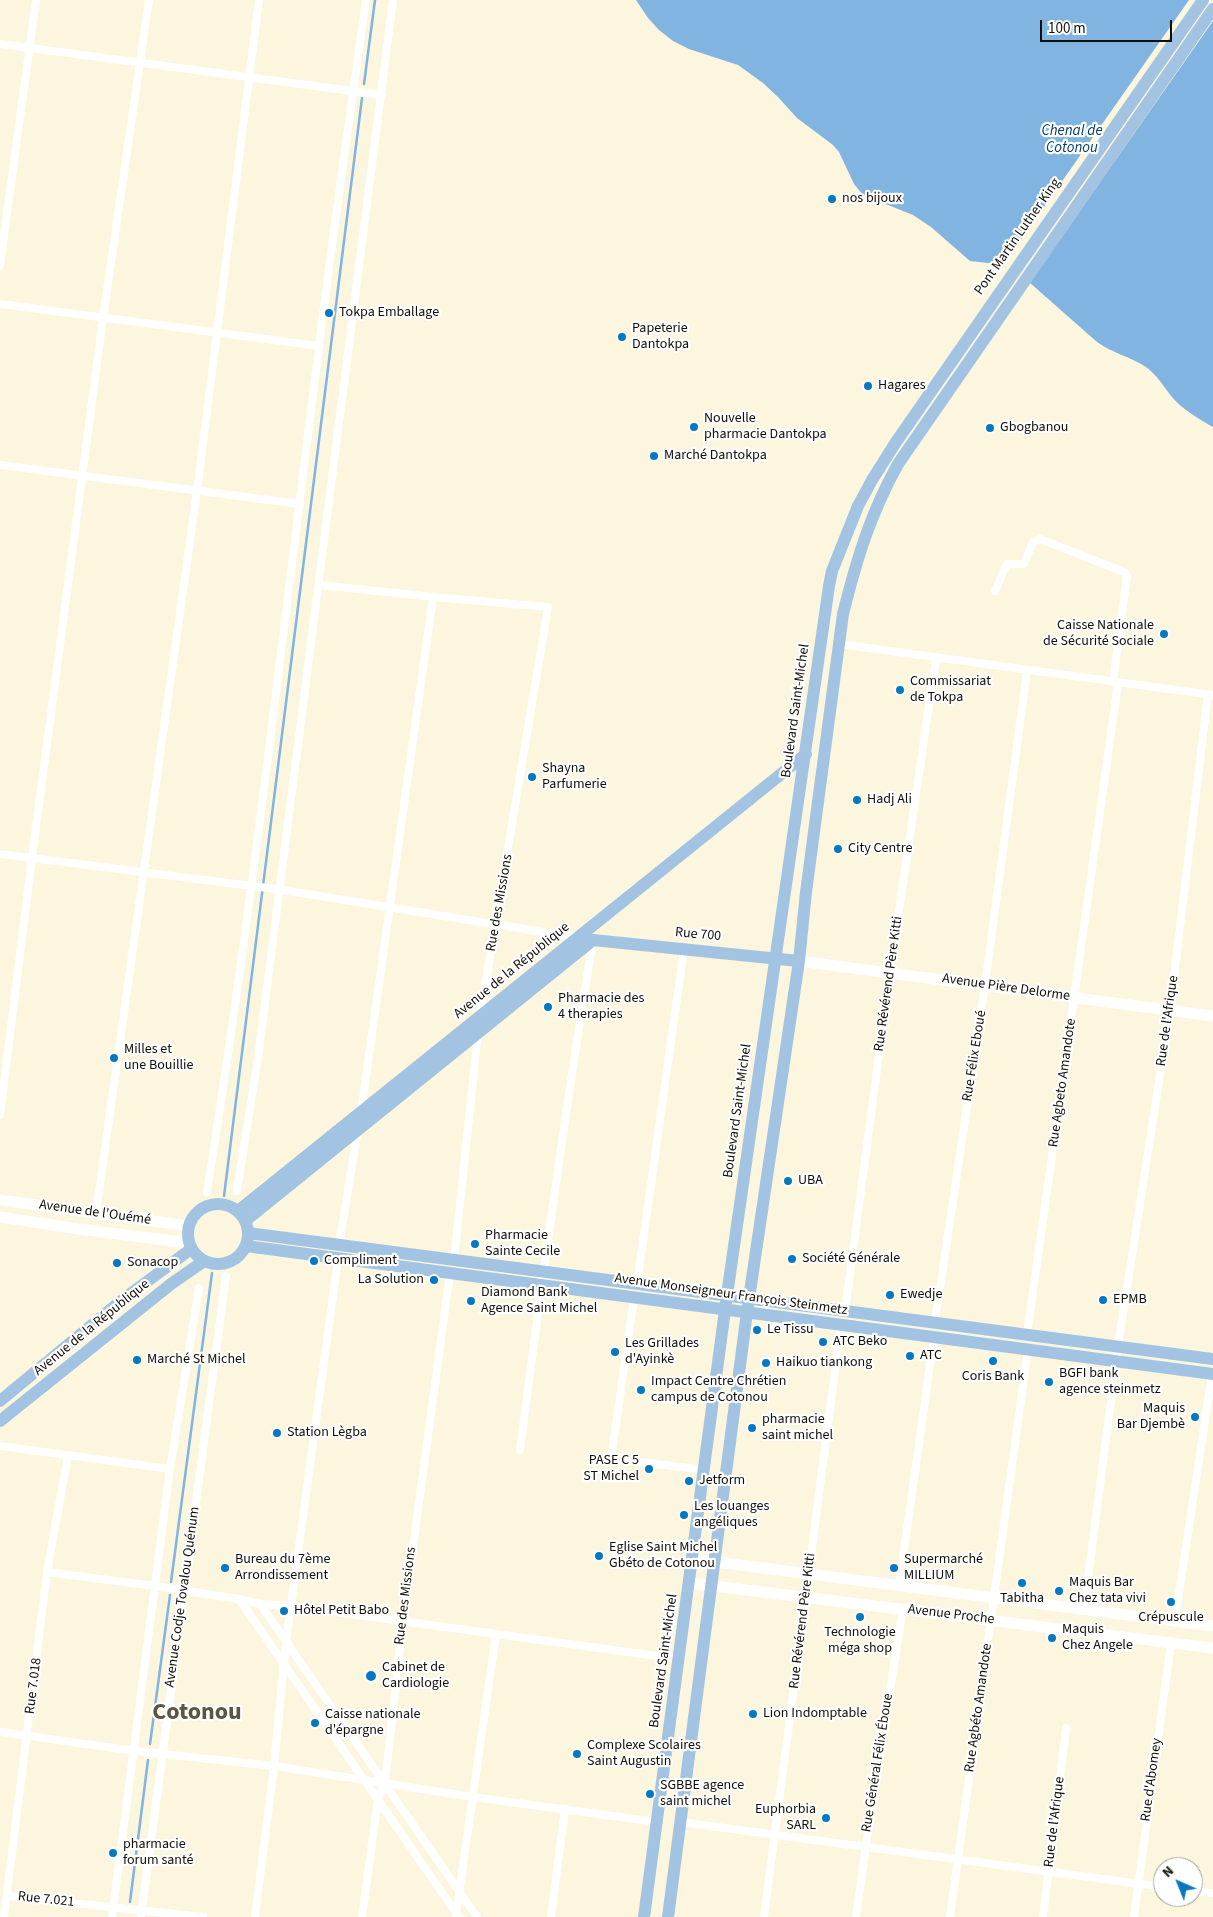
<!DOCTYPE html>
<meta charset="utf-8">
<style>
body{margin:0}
#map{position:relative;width:1213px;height:1917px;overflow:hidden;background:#fbf6dd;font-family:"Source Sans 3",sans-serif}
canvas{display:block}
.north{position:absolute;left:1153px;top:1857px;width:50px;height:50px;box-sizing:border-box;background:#fff;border:1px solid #a09f9c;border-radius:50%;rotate:316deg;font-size:14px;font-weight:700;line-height:20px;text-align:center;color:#110f07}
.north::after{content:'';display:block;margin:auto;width:18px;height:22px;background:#0678c2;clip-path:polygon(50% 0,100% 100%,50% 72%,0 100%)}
.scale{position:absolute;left:1040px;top:20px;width:132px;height:22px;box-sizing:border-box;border:2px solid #110f07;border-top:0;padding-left:6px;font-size:15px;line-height:18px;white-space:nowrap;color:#110f07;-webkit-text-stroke:4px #fff;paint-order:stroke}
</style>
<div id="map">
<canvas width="1213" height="1917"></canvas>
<div class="north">N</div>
<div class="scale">100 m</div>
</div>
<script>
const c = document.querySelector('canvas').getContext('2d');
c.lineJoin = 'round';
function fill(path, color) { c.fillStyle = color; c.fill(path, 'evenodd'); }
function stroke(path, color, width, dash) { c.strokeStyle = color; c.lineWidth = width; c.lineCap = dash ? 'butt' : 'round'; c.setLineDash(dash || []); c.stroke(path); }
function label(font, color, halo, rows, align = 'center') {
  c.font = font + ' "Source Sans 3",sans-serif'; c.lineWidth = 4.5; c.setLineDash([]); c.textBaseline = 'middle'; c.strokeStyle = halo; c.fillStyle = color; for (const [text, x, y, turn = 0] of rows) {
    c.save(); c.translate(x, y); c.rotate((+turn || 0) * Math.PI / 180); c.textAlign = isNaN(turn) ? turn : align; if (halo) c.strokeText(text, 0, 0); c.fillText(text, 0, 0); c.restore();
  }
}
const water = new Path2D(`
 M636,0H1213V427C1199,419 1182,409 1172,397C1164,387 1157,375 1146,367C1131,357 1112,353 1097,342L1021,275L1006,265L970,261L931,227L913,215L863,195L854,184L839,152L833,145L797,118L778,97L763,83L738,65L689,49L673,41L659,30L648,18Z`);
const pier = new Path2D(`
 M1189,0H1213V21L1028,285L1019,277L1002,267Z`);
const stream = new Path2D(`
 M364,84L375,0
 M224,1196L362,98
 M171,1582L212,1273
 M150,1744L170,1595
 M130,1902L148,1760`);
const street = new Path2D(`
 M0,44L382,95
 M0,265L36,0
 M0,304L319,346
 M0,465L300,504
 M320,585L433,597L548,607L480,1017
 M995,591L1007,564H1024L1033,542L1040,539L1124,572L1127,576L1113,682
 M839,644L1213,695
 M0,854L276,889L580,938
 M361,1113L433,597
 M0,1115L32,858L103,318L149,0
 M237,1191L258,1058L393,0
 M207,1192C252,911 283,629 319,347C333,231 350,116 366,0
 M96,1213L197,491L259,0
 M339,1245L358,1129
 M454,1260L478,1033
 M637,1284L684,949
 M634,1298L612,1453L616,1459L705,1470
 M845,1311L890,972L936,658
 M935,1322L985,985L1027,671
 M1027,1335L1118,683
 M0,1446L170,1469
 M520,1450C542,1280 565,1110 593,940
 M47,1572L155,1586L239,1599L260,1604L291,1606L679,1659
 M899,1586L934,1337
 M239,1599L459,1917
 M260,1604L477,1917
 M1084,1610L1118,1346L1170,1010L1208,694
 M1175,1620L1212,1374
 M0,1732L135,1751L274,1766L473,1797L657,1822
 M680,1822L1163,1887
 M1193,1891L1213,1893
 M7,1896L203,1917
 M456,1915L496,1634
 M4,1917L47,1572L68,1455
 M112,1917L170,1469L199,1288
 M141,1917L226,1276
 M255,1917L274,1766L286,1642L338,1259
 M362,1917L378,1799L385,1783L403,1621L450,1273
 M551,1917L565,1809
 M764,1917L841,1325
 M856,1917L873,1796L903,1609
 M950,1917L1028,1349
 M1043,1917L1066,1728
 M1134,1917L1171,1643`);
const secondary = new Path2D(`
 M799,961L1213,1016
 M0,1200L189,1226
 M0,1217L78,1229L189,1243
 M693,1559L1213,1626
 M690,1583L1213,1648`);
const primary = new Path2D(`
 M188 1234a30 30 0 1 1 60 0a30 30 0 1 1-60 0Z
 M238,1211L806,754
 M245,1221L593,940L799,961
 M248,1233L1213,1359
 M246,1246L1213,1374
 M0,1401L122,1300L191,1249
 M0,1421L171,1284L204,1261
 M644,1917L727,1295L829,586L832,571L858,506L872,480L896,442L1203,0
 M668,1917L747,1312L799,961L806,892L843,614C857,558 870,515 898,464L1213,9`);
const markers = [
 [832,199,5,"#0678c2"],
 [329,313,5,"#0678c2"],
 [622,337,5,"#0678c2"],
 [868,386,5,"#0678c2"],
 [694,427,5,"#0678c2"],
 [990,428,5,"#0678c2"],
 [654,456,5,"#0678c2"],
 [1164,634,5,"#0678c2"],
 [900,690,5,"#0678c2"],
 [532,777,5,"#0678c2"],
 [857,800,5,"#0678c2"],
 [838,849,5,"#0678c2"],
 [548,1007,5,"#0678c2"],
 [114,1058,5,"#0678c2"],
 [788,1181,5,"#0678c2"],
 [475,1244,5,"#0678c2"],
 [792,1259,5,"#0678c2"],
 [314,1261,5,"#0678c2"],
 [117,1263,5,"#0678c2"],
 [434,1280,5,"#0678c2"],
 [890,1295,5,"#0678c2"],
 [1103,1300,5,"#0678c2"],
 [471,1301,5,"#0678c2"],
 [757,1330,5,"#0678c2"],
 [823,1342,5,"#0678c2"],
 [615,1352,5,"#0678c2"],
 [910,1356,5,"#0678c2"],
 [137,1360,5,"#0678c2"],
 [993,1361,5,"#0678c2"],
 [766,1363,5,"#0678c2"],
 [1049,1382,5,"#0678c2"],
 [641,1390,5,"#0678c2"],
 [1195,1417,5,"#0678c2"],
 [752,1428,5,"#0678c2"],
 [277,1433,5,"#0678c2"],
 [649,1469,5,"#0678c2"],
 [689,1481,5,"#0678c2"],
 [684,1515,5,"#0678c2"],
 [599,1556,5,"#0678c2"],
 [225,1568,5,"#0678c2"],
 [894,1568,5,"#0678c2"],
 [1022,1583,5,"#0678c2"],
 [1059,1591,5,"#0678c2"],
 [1171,1602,5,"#0678c2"],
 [284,1611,5,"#0678c2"],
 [860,1617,5,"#0678c2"],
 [1052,1638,5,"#0678c2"],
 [371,1676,6,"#0678c2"],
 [753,1714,5,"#0678c2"],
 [315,1723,5,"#0678c2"],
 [577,1754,5,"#0678c2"],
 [650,1794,5,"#0678c2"],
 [826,1818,5,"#0678c2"],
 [113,1853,5,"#0678c2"]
];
const poiNames = [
 ["nos bijoux",842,199],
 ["Tokpa Emballage",339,313],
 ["Papeterie",632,329],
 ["Dantokpa",632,345],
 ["Hagares",878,386],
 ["Nouvelle",704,419],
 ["pharmacie Dantokpa",704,435],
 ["Gbogbanou",1000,428],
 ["Marché Dantokpa",664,456],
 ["Caisse Nationale",1154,626,"right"],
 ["de Sécurité Sociale",1154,642,"right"],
 ["Commissariat",910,682],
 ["de Tokpa",910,698],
 ["Shayna",542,769],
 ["Parfumerie",542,785],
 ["Hadj Ali",867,800],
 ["City Centre",848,849],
 ["Pharmacie des",558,999],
 ["4 therapies",558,1015],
 ["Milles et",124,1050],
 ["une Bouillie",124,1066],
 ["UBA",798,1181],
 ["Pharmacie",485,1236],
 ["Sainte Cecile",485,1252],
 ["Société Générale",802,1259],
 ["Compliment",324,1261],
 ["Sonacop",127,1263],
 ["La Solution",424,1280,"right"],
 ["Diamond Bank",481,1293],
 ["Agence Saint Michel",481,1309],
 ["Ewedje",900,1295],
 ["EPMB",1113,1300],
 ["Le Tissu",767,1330],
 ["ATC Beko",833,1342],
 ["Les Grillades",625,1344],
 ["d'Ayinkè",625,1360],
 ["ATC",920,1356],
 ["Marché St Michel",147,1360],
 ["Haikuo tiankong",776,1363],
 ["BGFI bank",1059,1374],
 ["agence steinmetz",1059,1390],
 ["Coris Bank",993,1377,"center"],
 ["Impact Centre Chrétien",651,1382],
 ["campus de Cotonou",651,1398],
 ["Maquis",1185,1409,"right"],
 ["Bar Djembè",1185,1425,"right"],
 ["pharmacie",762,1420],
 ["saint michel",762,1436],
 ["Station Lègba",287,1433],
 ["PASE C 5",639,1461,"right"],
 ["ST Michel",639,1477,"right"],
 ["Jetform",699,1481],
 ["Les louanges",694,1507],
 ["angéliques",694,1523],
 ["Eglise Saint Michel",609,1548],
 ["Gbéto de Cotonou",609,1564],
 ["Bureau du 7ème",235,1560],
 ["Arrondissement",235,1576],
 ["Supermarché",904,1560],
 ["MILLIUM",904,1576],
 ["Maquis Bar",1069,1583],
 ["Chez tata vivi",1069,1599],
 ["Tabitha",1022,1599,"center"],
 ["Hôtel Petit Babo",294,1611],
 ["Crépuscule",1171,1618,"center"],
 ["Maquis",1062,1630],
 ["Chez Angele",1062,1646],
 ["Technologie",860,1633,"center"],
 ["méga shop",860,1649,"center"],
 ["Cabinet de",382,1668],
 ["Cardiologie",382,1684],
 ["Lion Indomptable",763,1714],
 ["Caisse nationale",325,1715],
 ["d'épargne",325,1731],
 ["Complexe Scolaires",587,1746],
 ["Saint Augustin",587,1762],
 ["SGBBE agence",660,1786],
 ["saint michel",660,1802],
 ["Euphorbia",816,1810,"right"],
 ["SARL",816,1826,"right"],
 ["pharmacie",123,1845],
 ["forum santé",123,1861]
];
const streetNames = [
 ["Pont Martin Luther King",1018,237,-55],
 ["Boulevard Saint-Michel",796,711,-82],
 ["Rue des Missions",500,903,-80],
 ["Rue 700",698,935,5],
 ["Avenue de la République",512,971,-39],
 ["Rue Révérend Père Kitti",889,984,-82],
 ["Avenue Pière Delorme",1006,988,8],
 ["Rue de l'Afrique",1168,1021,-82],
 ["Rue Félix Eboué",975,1056,-81],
 ["Rue Agbeto Amandote",1063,1083,-82],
 ["Boulevard Saint-Michel",738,1111,-82],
 ["Avenue de l'Ouémé",95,1213,8],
 ["Avenue Monseigneur François Steinmetz",731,1295,8],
 ["Avenue de la République",92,1328,-39],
 ["Rue des Missions",406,1596,-83],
 ["Avenue Codje Tovalou Quénum",183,1597,-82],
 ["Avenue Proche",951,1615,7],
 ["Rue Révérend Père Kitti",803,1621,-83],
 ["Boulevard Saint-Michel",664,1661,-82],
 ["Rue 7.018",34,1686,-83],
 ["Rue Agbéto Amandote",979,1708,-82],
 ["Rue Général Félix Éboue",878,1763,-81],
 ["Rue d'Abomey",1152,1780,-82],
 ["Rue de l'Afrique",1055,1822,-83],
 ["Rue 7.021",46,1900,6]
];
const waterNames = [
 ["Chenal de",1072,132],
 ["Cotonou",1072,149]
];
const townNames = [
 ["Cotonou",197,1714]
];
fill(water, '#82b4e1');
fill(pier, '#fbf6dd');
stroke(stream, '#82b4e1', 2.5);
stroke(street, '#fff', 8);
stroke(secondary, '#fff', 11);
stroke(primary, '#a2c4e2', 12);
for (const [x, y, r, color] of markers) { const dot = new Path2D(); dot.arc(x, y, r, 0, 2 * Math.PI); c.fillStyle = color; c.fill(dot); stroke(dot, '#fff', 2); }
label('14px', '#110f07', '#fff', poiNames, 'left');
label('14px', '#110f07', '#fff', streetNames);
label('italic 15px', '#023e68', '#fff', waterNames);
label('bold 24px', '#5b5641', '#fff', townNames);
</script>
